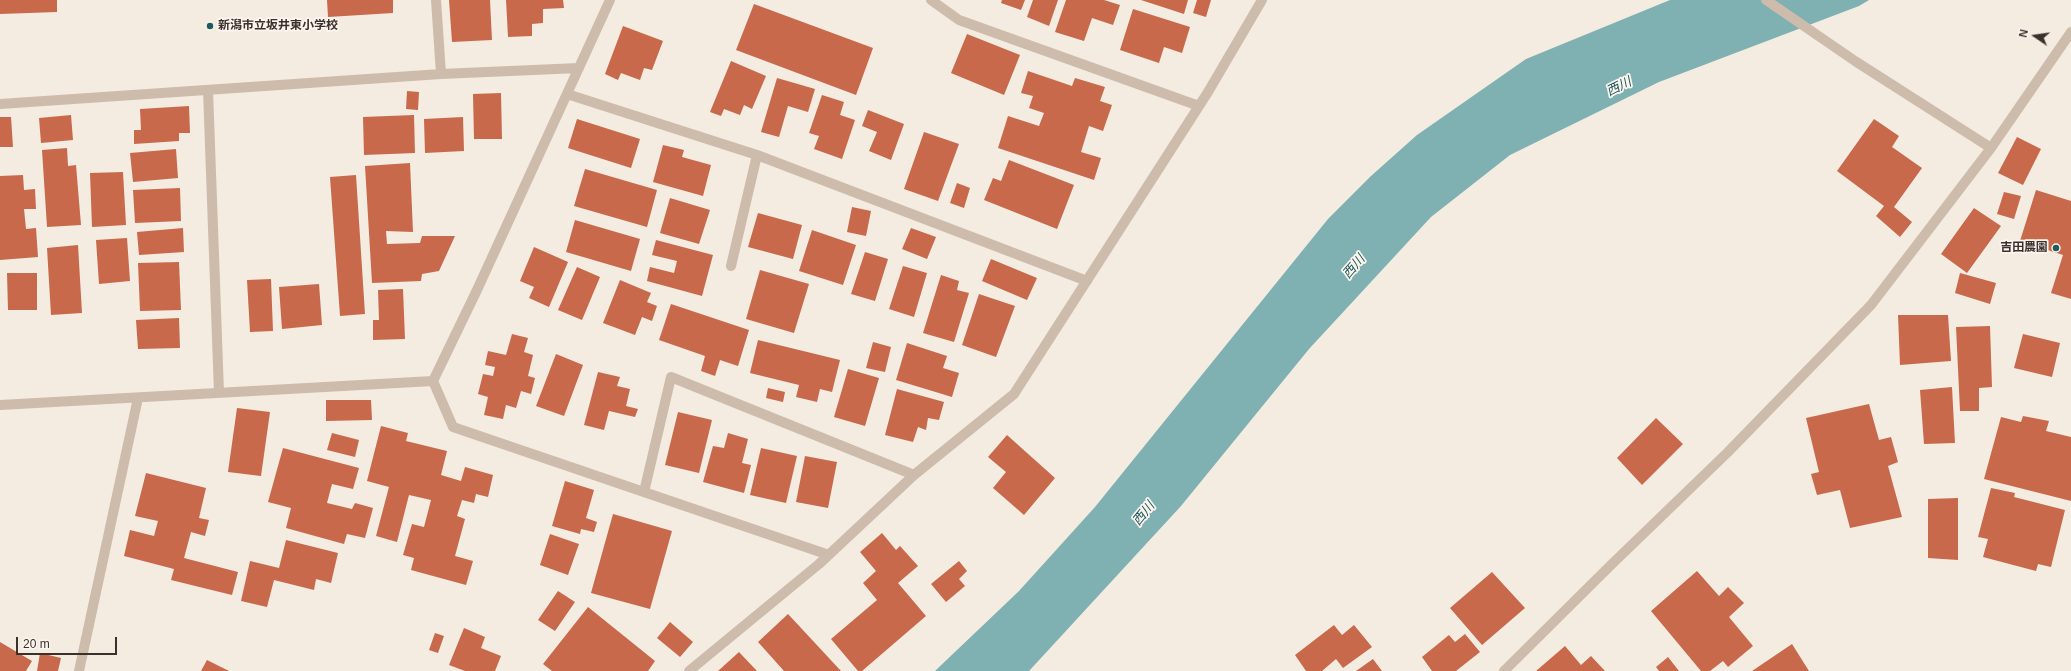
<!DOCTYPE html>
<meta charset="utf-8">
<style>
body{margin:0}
#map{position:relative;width:2071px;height:671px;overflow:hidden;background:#f4ebe1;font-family:Arial,sans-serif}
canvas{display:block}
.north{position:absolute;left:2015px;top:16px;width:40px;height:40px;-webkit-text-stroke:3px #fbf5ee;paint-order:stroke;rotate:283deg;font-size:11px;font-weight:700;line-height:16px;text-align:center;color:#3b302b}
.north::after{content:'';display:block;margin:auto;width:14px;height:18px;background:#3b302b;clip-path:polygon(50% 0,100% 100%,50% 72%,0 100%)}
.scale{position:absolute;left:16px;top:637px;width:101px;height:18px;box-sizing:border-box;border:2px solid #3b302b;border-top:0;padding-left:5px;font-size:12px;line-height:14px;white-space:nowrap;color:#3b302b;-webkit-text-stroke:3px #fbf5ee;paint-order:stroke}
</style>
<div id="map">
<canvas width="2071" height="671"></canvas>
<div class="north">N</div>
<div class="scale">20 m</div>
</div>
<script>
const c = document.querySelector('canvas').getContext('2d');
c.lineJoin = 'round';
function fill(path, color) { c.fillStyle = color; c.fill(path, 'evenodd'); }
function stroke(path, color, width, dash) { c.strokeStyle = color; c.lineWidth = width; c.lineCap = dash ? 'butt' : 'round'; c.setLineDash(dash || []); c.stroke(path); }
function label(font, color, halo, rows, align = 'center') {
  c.font = font + ' Arial,"Noto Sans JP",sans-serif'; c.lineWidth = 3.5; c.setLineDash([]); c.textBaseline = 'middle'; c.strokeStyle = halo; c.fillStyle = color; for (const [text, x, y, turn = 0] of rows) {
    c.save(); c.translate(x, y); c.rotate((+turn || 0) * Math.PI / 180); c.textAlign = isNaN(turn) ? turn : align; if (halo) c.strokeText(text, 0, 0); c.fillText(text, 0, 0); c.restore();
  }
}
const water = new Path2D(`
 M1670,0H1869L1859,6L1659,82L1510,155L1431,217L1309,349L1181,506L1029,671H935L1019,591L1095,507L1328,219L1371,176L1417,135L1526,59Z`);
const building = new Path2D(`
 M0,0H57V12L0,14Z
 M327,0H393V13L328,17Z
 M449,0H490L492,40L452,42Z
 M506,0H563L564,8L543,9V23L532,24V36L508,37Z
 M1002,0H1025L1021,10L1001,3Z
 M1033,0H1058L1049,26L1027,17Z
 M1066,0H1104L1120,5L1113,25L1092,18L1084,41L1055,32Z
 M1141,0H1188L1184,14Z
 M1197,0H1211L1206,17L1193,13Z
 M754,4L873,48L856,95L736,50Z
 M1133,9L1190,27L1182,53L1164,47L1159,63L1120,50Z
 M623,26L663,41L652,70L644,68L640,80L621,73L618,80L605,74Z
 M967,34L1020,55L1004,95L951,73Z
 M731,61L766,76L752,109L744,105L740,115L724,109L721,116L710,112Z
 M1028,71L1072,86L1075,78L1105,87L1100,101L1112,105L1103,131L1089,126L1081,152L1101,158L1094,180L998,148L1008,116L1039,126L1044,113L1029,108L1033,96L1021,93Z
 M777,78L815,89L808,112L788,106L779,137L761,132Z
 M407,91L419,92L418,110L406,109Z
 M501,93L502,139H474L473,94Z
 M822,95L844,102L840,115L855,120L842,159L814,149L819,136L809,133Z
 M189,106L190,133H179V141L134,144V130H141L140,109Z
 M868,110L904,124L891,160L869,151L877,132L862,126Z
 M71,115L73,140L41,143L39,118Z
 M414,115L415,153L364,155L363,117Z
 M0,117H11L13,147H0Z
 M463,117L464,151L425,153L424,119Z
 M577,119L640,139L631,168L568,148Z
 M1874,119L1899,136L1892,147L1922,168L1894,207L1912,222L1900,237L1876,216L1884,206L1837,171Z
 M924,132L959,144L938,201L904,189Z
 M2017,137L2041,149L2023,185L1998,173Z
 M663,145L684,150L682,157L711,165L703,196L653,182Z
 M67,148L68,166L76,165L81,225L47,227L42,150Z
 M176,149L178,178L133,182L130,153Z
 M1009,160L1074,185L1057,229L984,200L993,178L1001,181Z
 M410,163L413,232L386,231L387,244L420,243L422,236H455L439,271L422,274L421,281L372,283L365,166Z
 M585,169L657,190L647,227L574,206Z
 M123,172L126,225L92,227L90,173Z
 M23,175L24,190L35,189L36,209H24L26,229L36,228L38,257L0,260V176Z
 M356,175L365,314L340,316L330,177Z
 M957,183L970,188L964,208L950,203Z
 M180,188L181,221L135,223L133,190Z
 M2036,190L2071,201V299L2051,293L2063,255L2020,241Z
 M2004,192L2021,196L2014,219L1997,214Z
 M670,198L710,210L699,244L660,233Z
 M852,207L871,211L866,236L847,232Z
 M1974,208L2001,226L1967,273L1941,254Z
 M758,213L802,225L793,259L748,247Z
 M575,220L640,239L631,271L566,252Z
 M183,228L184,252L139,255L137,232Z
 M911,228L936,237L927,259L902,249Z
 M812,230L856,245L843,285L799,271Z
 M127,238L130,281L99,284L96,240Z
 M656,240L713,255L702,296L647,281L650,267L674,273L677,261L652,255Z
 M78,245L82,313L51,315L47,248Z
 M534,247L568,262L549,307L529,298L534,287L520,281Z
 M865,252L888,259L875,301L851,294Z
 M991,259L1037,278L1027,300L982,281Z
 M179,262L181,310L140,311L138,263Z
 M903,266L927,273L914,317L889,309Z
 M577,267L600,277L582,320L558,310Z
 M760,270L809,284L794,333L746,319Z
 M7,273H37V310H8Z
 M1960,273L1996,283L1990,304L1955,293Z
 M941,275L959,281L957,290L969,293L954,342L923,333Z
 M271,279L273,331L250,332L247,280Z
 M620,280L651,293L647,302L657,306L652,321L642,317L635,335L603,323Z
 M319,284L322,325L282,329L279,287Z
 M403,289L405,339L373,340V320H379L378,290Z
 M979,294L1015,306L996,357L962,345Z
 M671,304L749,330L738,366L720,360L715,376L701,371L705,356L659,340Z
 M1898,315H1948L1951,361L1900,365Z
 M179,318L180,348L138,349L136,320Z
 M1990,326L1992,387L1979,388V411H1960L1956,327Z
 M512,334L528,338L524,352L533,355L528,376L535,378L531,394L521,391L516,408L506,405L503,419L484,415L488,397L478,394L483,374L493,376L495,367L485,365L488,351L506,355Z
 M2023,334L2060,343L2052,377L2014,368Z
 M758,340L840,360L832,392L820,389L817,402L796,397L799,385L750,373Z
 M873,342L891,347L885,372L866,368Z
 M907,343L947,356L943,368L959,373L952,397L896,380Z
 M556,354L583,365L564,416L536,406Z
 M848,369L879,378L865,426L834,417Z
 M598,372L620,377L617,386L630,389L626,406L638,409L635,417L609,411L604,430L584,425Z
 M1952,387L1955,443L1924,444L1920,390Z
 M768,388L785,392L783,402L766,398Z
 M897,389L944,402L939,420L928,418L926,430L918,427L913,442L885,435Z
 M326,400H371L372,420L326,421Z
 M1869,404L1879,440L1891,437L1898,462L1888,466L1902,517L1850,528L1840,490L1817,495L1811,474L1819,472L1806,418Z
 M237,408L270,412L261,476L228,472Z
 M678,412L712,420L699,473L665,465Z
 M2023,416L2049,421L2046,431L2071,437V501L1984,479L2001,417L2021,422Z
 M1656,418L1683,444L1642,485L1617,458Z
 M381,426L408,433L406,441L447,451L441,475L461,481L465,467L493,475L488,497L476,494L474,503L462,500L457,516L465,519L455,556L473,561L466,585L411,570L414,558L403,555L412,524L424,527L431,500L409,495L397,542L376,536L389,487L367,481Z
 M332,433L359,440L355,457L327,450Z
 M728,433L748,439L742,463L751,465L744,493L703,482L713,446L724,448Z
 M1007,435L1055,478L1024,515L993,488L1006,472L988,457Z
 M283,448L359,468L353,489L332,484L327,503L352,509L355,503L373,508L365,538L347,534L344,544L286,528L291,508L268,502Z
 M761,448L797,456L786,503L750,495Z
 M805,456L837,462L828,508L796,502Z
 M146,473L206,488L199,518L209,520L205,536L191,532L184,558L238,572L232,595L171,580L174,569L124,556L130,530L154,536L158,521L135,516Z
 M565,481L594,490L586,518L597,522L594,532L581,529L580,534L552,526Z
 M1991,488L2015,493L2014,497L2065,510L2051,567L2038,564L2036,571L1983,557L1988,539L1978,537Z
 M1958,498V560L1928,558V499Z
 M613,514L672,531L650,609L591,593Z
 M882,533L896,550L900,546L918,566L898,583L926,616L862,671H858L831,639L877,600L863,583L876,571L860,552Z
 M550,534L579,544L568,575L540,565Z
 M286,540L338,553L331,583L316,579L314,590L274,580L267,607L241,601L250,561L279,568Z
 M959,561L967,571L959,579L965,586L946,602L931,584Z
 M1697,571L1719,596L1728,587L1744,603L1729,617L1753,646L1728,667L1723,661L1710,671H1701L1651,611Z
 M1492,572L1525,608L1482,645L1450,608Z
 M558,591L575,602L555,631L538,620Z
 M588,607L655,661L648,671H552L543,664Z
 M788,614L841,671H784L758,642Z
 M670,622L693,642L680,657L657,638Z
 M1334,625L1342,635L1354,625L1372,647L1343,668L1336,659L1322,671H1306L1295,655Z
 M464,628L485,637L481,648L501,656L495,671H465L449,665Z
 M435,633L444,636L438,653L429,650Z
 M1465,634L1480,652L1456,671H1432L1422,657L1449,635L1455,642Z
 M0,642L32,661L26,671H0Z
 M1792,644L1809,671H1752Z
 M1565,646L1581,665L1591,656L1605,671H1536Z
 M739,652L757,671H718Z
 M40,653L61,658L58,671H37Z
 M1668,657L1679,671H1659L1656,667Z
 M1373,659L1382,671H1356Z
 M207,660L229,671H201Z`);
const minor = new Path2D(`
 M436,0L441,74
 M931,0L959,20L1199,106
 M1766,0L1855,61L1991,148
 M208,90L219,393
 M567,94L757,155L1087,281
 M0,104L441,74L579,68
 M731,266L757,155
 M433,381L453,427L829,555
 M0,405L433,381L477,290L610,0
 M644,492L671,377L914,475
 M79,671L138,398
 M689,671L819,564L914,475L1014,394L1208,92L1262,0
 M1504,671L1612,564L1727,453L1871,305L1991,148L2071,32`);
const markers = [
 [210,26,4,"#1f5a5e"],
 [2056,248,4,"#1f5a5e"]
];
const poiNames = [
 ["新潟市立坂井東小学校",218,26],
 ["吉田農園",2048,248,"right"]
];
const waterNames = [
 ["西川",1619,87,-26],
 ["西川",1354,267,-49],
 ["西川",1144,514,-51]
];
fill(water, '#7fb0b2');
fill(building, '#c8694b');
stroke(minor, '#cdbbac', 10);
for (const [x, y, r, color] of markers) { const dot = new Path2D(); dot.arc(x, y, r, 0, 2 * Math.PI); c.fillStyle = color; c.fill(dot); stroke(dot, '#fbf5ee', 1.5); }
label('bold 12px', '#3b302b', '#fbf5ee', poiNames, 'left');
label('italic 13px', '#1f5a5e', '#fbf5ee', waterNames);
</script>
